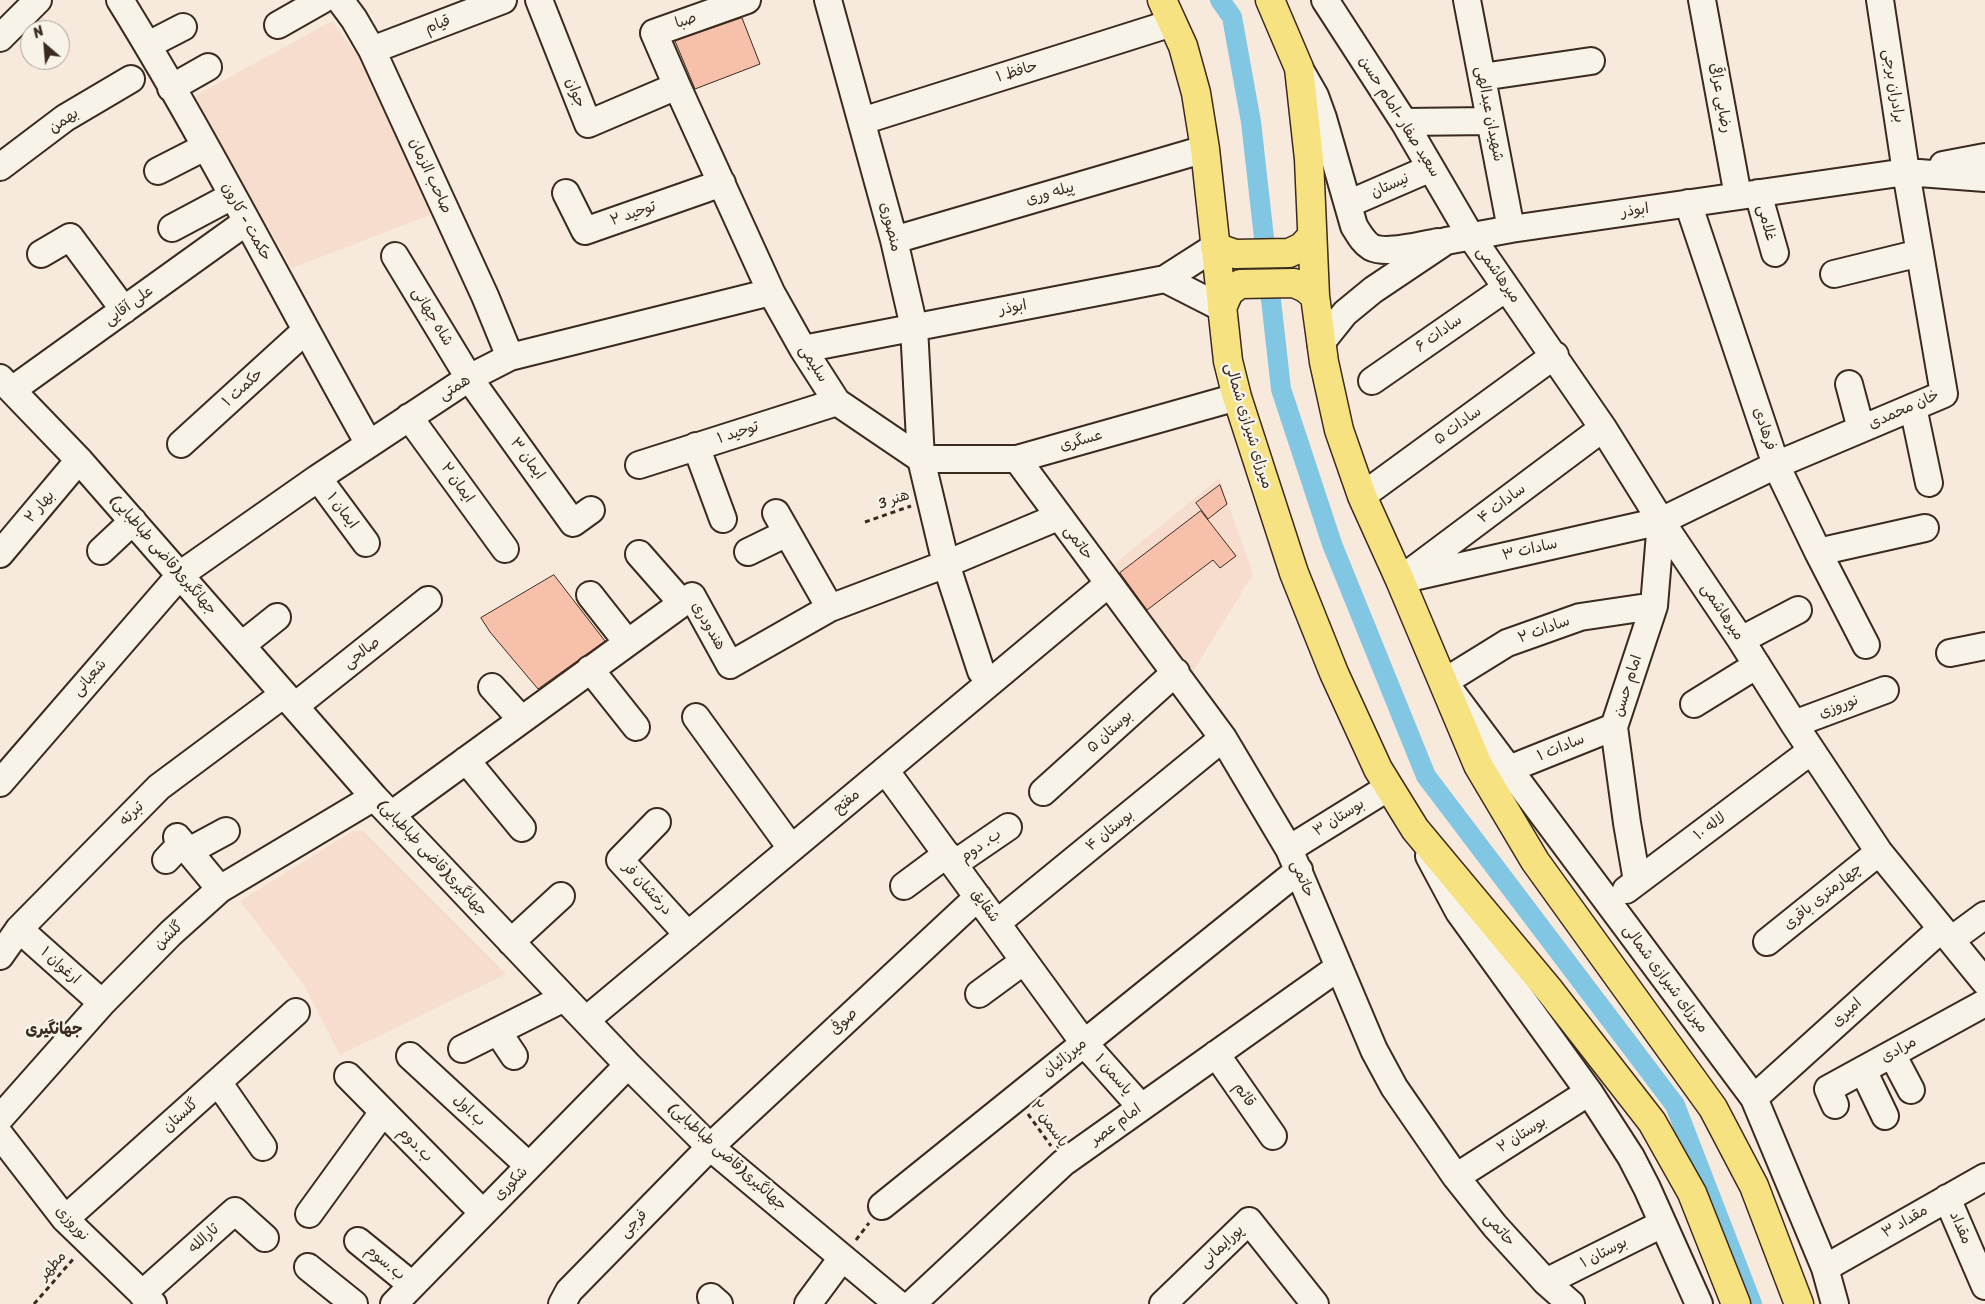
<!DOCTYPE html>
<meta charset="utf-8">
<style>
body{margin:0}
#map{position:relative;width:1985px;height:1304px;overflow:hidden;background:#f7e9dc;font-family:Sriracha,sans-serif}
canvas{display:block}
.north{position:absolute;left:20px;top:20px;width:50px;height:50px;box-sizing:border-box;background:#f7f3e8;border:1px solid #aca397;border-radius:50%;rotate:333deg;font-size:14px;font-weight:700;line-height:20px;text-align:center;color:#3b2a1e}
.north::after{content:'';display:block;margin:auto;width:18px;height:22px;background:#3b2a1e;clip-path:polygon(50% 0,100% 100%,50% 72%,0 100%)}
</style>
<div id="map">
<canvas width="1985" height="1304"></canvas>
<div class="north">N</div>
</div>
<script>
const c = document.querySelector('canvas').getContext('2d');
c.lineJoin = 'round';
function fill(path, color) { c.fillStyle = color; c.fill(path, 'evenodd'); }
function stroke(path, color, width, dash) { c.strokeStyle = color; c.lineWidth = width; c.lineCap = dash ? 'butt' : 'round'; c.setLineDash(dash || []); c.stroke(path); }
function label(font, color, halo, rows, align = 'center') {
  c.font = font + ' Sriracha,"Playpen Sans Arabic",sans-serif'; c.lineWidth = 5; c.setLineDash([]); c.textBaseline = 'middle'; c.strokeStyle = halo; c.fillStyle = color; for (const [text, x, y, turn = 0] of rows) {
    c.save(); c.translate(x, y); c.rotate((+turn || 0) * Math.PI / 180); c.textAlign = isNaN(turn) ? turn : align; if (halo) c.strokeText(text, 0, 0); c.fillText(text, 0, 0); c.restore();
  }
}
const built = new Path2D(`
 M332,21L364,64L435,213L292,268L193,97Z
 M1219,478L1253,574L1192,673L1111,567Z
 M353,831H363L506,974L340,1055L304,985L240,901Z`);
const canal = new Path2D(`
 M1220,0L1232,17L1251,122L1281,389L1332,544L1426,776L1675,1105L1752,1304`);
const building = new Path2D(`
 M742,18L760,64L695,89L675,41Z
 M1220,485L1227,504L1208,519L1196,503Z
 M1201,511L1236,556L1220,568L1213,560L1147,610L1120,573Z
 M554,575L605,641L538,689L490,632L481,618Z`);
const path = new Path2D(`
 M865,522L911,506
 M1028,1114L1051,1146
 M856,1240L869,1223
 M34,1304L75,1257`);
const minor = new Path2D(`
 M120,0C209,144 286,297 369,444
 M340,0L354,19L372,50L485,296L510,357
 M539,0L588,124L677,86
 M747,0L654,33L677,86L771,292L803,349L837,402L921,459L946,564L981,671
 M828,0L894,240L914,327L921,459H1017L1237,397
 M1325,0L1404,122L1470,235L1603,428L1661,521L1741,640L1794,724L1879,852L1985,982
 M1467,0L1511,229
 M1702,0L1738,196
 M278,25L322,0
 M0,38L38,0
 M148,45L183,27
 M372,50L503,0
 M1299,68L1315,96L1323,118L1354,226C1359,234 1363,242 1371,247C1386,255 1421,245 1438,242
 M1482,77L1591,61
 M171,88L208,67
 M862,121L1172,23
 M1404,122L1490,121
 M1943,165L1985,157
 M0,167L65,118L131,79
 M158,171L205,147
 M566,193L585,231L722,183
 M1758,193L1775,253
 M1688,203L1776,465L1818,552L1866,645
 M1348,204L1431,168
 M172,228L232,196
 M894,240L1205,149
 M41,254L70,237L124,310
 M395,256L469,378L573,523L591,510
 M1834,274L1920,253
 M1165,279L1222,308
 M1321,343L1345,313L1373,290L1446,241L1511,229L1906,172L1985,178
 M803,349L1165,279L1215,247
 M0,378L79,460L374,797L628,1065L710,1147L898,1304
 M1372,381L1506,288
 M1849,384L1861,429
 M12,390L246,222
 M1913,407L1929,483
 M409,417L505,549
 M181,444L305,331
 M696,446L723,519
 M1017,459L1223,738L1289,849L1374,1050L1394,1087L1456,1177L1495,1226L1546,1282L1571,1304
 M639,465L837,402
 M318,478L366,543
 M1362,496L1555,355
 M776,513L830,608
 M101,551L133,521
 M748,552L787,533
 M1818,552L1925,528
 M0,554L79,460
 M639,554L682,603
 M1408,574L1603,428
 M1400,580L1661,521L1776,465L1944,394L1906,172L1880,0
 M590,595L627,642
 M1654,606L1580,617L1507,643L1444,682L1754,1098L1825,1268L1835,1304
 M1741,640L1798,610
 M242,645L277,617
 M1950,653L1985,646
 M590,669L636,727
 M492,687L521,719
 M1694,704L1757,665
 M295,706L428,600
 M696,717L791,848
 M1794,724L1885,690
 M466,760L522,828
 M1509,769L1614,727
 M885,770L1084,1043L1141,1107
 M0,783L181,574L318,478L469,378L510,357L771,292
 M1043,792L1176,672
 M391,815L692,596L730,665L830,608L946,564L1058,517
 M657,822L620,860L688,935
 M177,837L220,889
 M1289,849L1389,787
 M189,851L226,831
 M1429,856L1459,912L1589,1092L1631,1157L1647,1188L1699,1304
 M166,860L182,843
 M954,864L1008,827
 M1637,881L1627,823L1614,727L1654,606L1661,521
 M904,886L947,854
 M1626,890L1811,751
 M997,923L1223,738
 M19,929L102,1003
 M1951,940L1985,915
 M511,942L561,896
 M1767,942L1879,852
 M0,956L19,929L159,787L284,694
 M979,994L1024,961
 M586,1020L1108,584
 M498,1032L514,1056
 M462,1049L564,998
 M1216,1054L1273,1136
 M1892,1054L1911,1090
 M410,1056L529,1166
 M1863,1070L1885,1116
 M348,1076L483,1213
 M218,1082L263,1147
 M1754,1098L1941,929
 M1835,1105L1828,1089L1985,1003
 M0,1118L102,1003L171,933L220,889L374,797
 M0,1135L65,1219L153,1304
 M1456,1177L1589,1092
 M1947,1198L1985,1286
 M882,1206L1299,870
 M309,1214L383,1112
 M65,1219L296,1012
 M358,1241L412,1285
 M308,1267L354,1304
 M1825,1268L1985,1177
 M1546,1282L1662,1224
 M142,1294L235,1211L265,1238
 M711,1297L719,1304
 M394,1304L628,1065
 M562,1304L569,1291L710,1147L978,897
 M808,1304L842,1258
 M912,1304L1063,1163L1339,967
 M1163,1304L1249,1221L1315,1304`);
const major = new Path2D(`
 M1162,0L1183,46L1196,93L1205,149L1228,361L1237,397L1294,573L1334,673L1378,769L1415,829L1550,991L1652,1122L1692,1193L1736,1304
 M1270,0L1299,68L1309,159L1315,296L1324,362L1339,430L1362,496L1400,580L1478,765L1535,861L1713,1108L1754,1186L1799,1304
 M1215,247L1235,254L1289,253L1302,247L1312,236
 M1222,308L1229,292L1240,284L1294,283L1305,288L1315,296`);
const streetNames = [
 ["صبا",686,21,-19],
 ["قیام",438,25,-21],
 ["حافظ ۱",1017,72,-17],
 ["برادران برجی",1893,86,81],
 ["جوان",575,93,68],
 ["رضایی عراقی",1720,98,80],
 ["شهیدان عبدالهی",1489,114,79],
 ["سعید صفار -امام حسن",1399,117,58],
 ["بهمن",64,121,-34],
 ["صاحب الزمان",430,176,65],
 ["نیستان",1390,186,-24],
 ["پیله وری",1050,194,-16],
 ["ابوذر",1635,211,-8],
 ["توحید ۲",633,214,-19],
 ["حکمت - کارون",246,222,61],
 ["غلامی",1766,223,75],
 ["منصوری",890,227,76],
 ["میرهاشمی",1498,275,55],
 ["علی آقایی",129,306,-36],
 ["ابوذر",1013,308,-11],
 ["شاه جهانی",432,317,59],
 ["سادات ۶",1439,334,-35],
 ["سلیمی",813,364,58],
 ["حکمت ۱",243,388,-42],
 ["همتی",455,388,-32],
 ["خان محمدی",1904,410,-24],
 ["میرزای شیرازی شمالی",1248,426,73],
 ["سادات ۵",1458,426,-36],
 ["فرهادی",1764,429,72],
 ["توحید ۱",738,433,-18],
 ["عسگری",1081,441,-16],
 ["ایمان ۳",527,459,54],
 ["ایمان ۲",457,483,54],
 ["هنر 3",894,500,-19],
 ["سادات ۴",1502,504,-37],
 ["بهار ۲",40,507,-50],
 ["ایمان ۱",342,511,53],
 ["حاتمی",1078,543,54],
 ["سادات ۳",1530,550,-13],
 ["جهانگیری(قاضی طباطبایی)",163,555,49],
 ["میرهاشمی",1722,612,56],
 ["هندودری",708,626,60],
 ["سادات ۲",1544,630,-20],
 ["صالحی",362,653,-38],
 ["شعبانی",90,678,-49],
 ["امام حسن",1628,686,-72],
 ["نوروزی",1839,707,-21],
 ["بوستان ۵",1110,732,-42],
 ["سادات ۱",1561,748,-22],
 ["مفتح",847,802,-40],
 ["تبرته",132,814,-45],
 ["بوستان ۳",1339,818,-32],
 ["لاله ۱۰",1710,827,-37],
 ["بوستان ۴",1110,831,-39],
 ["ب. دوم",981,846,-35],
 ["جهانگیری(قاضی طباطبایی)",432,858,47],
 ["حاتمی",1302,879,67],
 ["درخشان فر",647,889,48],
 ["چهارمتری باقری",1823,897,-39],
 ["شقایق",985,906,54],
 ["گلشن",169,936,-44],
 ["ارغوان ۱",60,966,42],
 ["میرزای شیرازی شمالی",1665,979,53],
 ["امیری",1847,1013,-42],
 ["صوفی",844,1022,-43],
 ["مرادی",1899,1050,-29],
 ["میرزائیان",1065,1058,-39],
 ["یاسمن ۱",1113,1075,49],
 ["قائم",1244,1095,55],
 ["ب.اول",469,1111,43],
 ["گلستان",181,1116,-42],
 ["یاسمن ۲",1049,1124,55],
 ["امام عصر",1116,1125,-36],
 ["بوستان ۲",1522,1135,-32],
 ["ب.دوم",415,1145,45],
 ["جهانگیری(قاضی طباطبایی)",727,1157,42],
 ["شکوری",511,1184,-45],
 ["مقداد ۳",1905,1222,-30],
 ["نوروزی",72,1224,47],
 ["فرجی",634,1224,-46],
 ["مقداد",1960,1228,66],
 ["حاتمی",1499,1230,49],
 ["ثارالله",204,1239,-42],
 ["پورایمانی",1222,1247,-44],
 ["بوستان ۱",1604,1253,-27],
 ["ب.سوم",385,1263,39],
 ["مطهر",53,1266,-48]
];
const neighbourhoodNames = [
 ["جهانگیری",54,1030]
];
fill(built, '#f7ddcd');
stroke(canal, '#81c6e2', 20);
fill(building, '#f7c0aa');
stroke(building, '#3b2a1e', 1);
stroke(minor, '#3b2a1e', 30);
stroke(major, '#3b2a1e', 31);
stroke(path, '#3b2a1e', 3, [5, 4]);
stroke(minor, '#f7f3e8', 26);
stroke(major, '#f7e281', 28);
label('15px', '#3b2a1e', '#f7f3e8', streetNames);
label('bold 16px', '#3b2a1e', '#f7f3e8', neighbourhoodNames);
</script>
